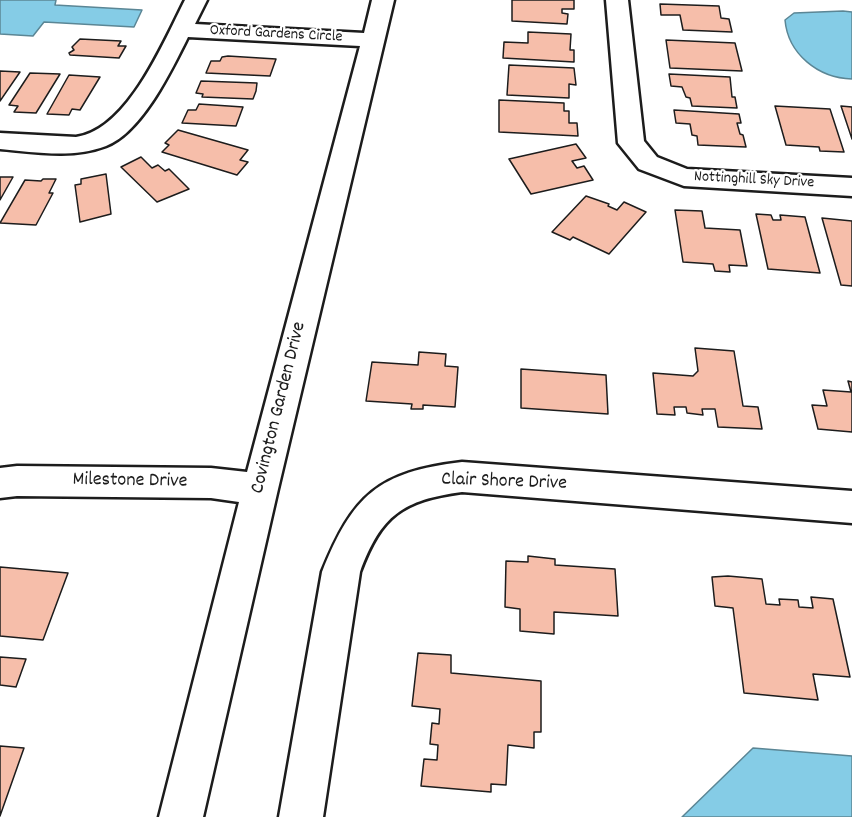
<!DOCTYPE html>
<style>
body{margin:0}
canvas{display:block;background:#fff}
</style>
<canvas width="852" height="817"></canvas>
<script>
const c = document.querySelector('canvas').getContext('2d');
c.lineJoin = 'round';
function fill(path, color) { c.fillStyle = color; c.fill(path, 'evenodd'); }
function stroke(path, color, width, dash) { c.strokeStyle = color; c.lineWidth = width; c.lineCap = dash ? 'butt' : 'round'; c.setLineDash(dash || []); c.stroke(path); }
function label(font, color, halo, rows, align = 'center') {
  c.font = font + ' Dekko,sans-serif'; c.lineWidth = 4.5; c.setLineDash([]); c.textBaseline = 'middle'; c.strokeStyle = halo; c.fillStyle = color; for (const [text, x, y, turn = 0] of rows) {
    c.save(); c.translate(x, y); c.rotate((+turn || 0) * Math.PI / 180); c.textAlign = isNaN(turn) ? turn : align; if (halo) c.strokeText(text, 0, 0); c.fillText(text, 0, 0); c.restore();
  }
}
const water = new Path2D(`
 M0,0H56L55,5L142,10L134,27L44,22L33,36L0,34Z
 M843,11L852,12V79C818,78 788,54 785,20L794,13Z
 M753,748L852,756V817H682Z`);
const building = new Path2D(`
 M512,0H574V9H562V13L568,14L567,24L512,21Z
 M660,4L719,6L721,18L729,19L732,32L683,30L680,15H661Z
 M528,32L571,34L570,50H574V62L503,58L504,42L528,43Z
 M80,39L121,41L118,46H126L119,58L70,55L69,53L74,50L72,47Z
 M666,40L735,43L742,71L670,68Z
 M222,57L228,56L276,59L270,76L206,73L211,61H220Z
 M509,65L574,68L576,85L569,84V98L507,95Z
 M0,71L20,72L0,101Z
 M30,73L60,74L36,113L14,112L18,106L9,105Z
 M669,74L730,77L732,97H735L737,108L692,106L690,98L686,97L682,87L671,86Z
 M69,75L100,77L80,110L72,109L69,115L47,114Z
 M201,81L257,83L256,91L253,99L202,97L203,94L196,93Z
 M499,100L564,103V111H569V123H577L578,136L499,132Z
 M199,104L243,107L236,126L182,123L188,110H196Z
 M775,106L830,109L844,152L820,151L819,147L786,145Z
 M841,106L852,107V139Z
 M674,110L739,114L741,123H737L740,134L743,135L746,147L698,145L697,136L692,135L690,124L676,123Z
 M178,130L248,150L240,160L248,162L237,175L162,152L169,145L165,143Z
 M576,144L586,158L572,161L577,168L584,166L593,180L531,194L509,159Z
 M141,157L152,168L158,165L165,171L169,169L189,189L157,202L121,167Z
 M106,174L111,214L80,222L75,185L81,184V179Z
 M0,177H13L0,200Z
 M43,179H56L49,193H53L36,225L0,223L25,180L41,181Z
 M586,196L609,204L608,206L617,210L624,202L646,212L609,254L573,237L570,240L552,232Z
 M675,210L702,211L705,228L740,230L747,266L729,265L730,272L715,271L713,264L683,262Z
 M756,214L771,215L773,220H781L780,215L805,217L820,273L768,269Z
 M822,218L852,221V286L841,285Z
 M695,348L734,351L743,406L758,407L762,429L718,427L715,409H702L703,415L687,413L686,407H674L675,415L657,414L653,373L693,376L698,371Z
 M419,352L446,354L445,366L458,367L455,407L423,405V409H411L412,404L366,401L372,362L418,365Z
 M521,369L606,375L608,414L521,408Z
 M848,381L852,382V432L818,429L812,405L827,406L823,390L851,392Z
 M528,556L555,559V565L615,569L618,616L554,612V634L520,631V609L505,607L506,561L528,562Z
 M0,567L68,573L43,640L0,636Z
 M728,576L762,579L766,604L780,605L779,599L798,600L799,607L813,608L811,597L833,599L850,677L813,674L818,700L744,693L733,608L715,606L712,577Z
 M418,653L451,655V673L541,681V732H534V748L508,745L506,785L491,784V792L421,786L424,759L437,760L438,745L430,744L432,723L439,724L440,709L412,706Z
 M0,657L26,659L16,687L0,685Z
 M0,746L24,748L0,816Z`);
const minor = new Path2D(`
 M185,0H207L195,24L364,33L372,0H394L278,489L203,817H159L239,502L211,498L17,496L0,498V468L17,466L211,468L247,472L360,46L188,37C171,71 142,132 106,146C72,159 34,152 0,149V133L76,137C128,130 164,41 185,0Z
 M606,0H628L644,141L657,157L687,169L852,178V196L684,186L639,169L618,143Z
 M462,462L852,491V523L462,492C403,500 381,515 360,572L323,817H279L322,572C353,495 378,472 462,462Z`);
const farStreetnames = [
 ["Oxford Gardens Circle",276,35,3],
 ["Nottinghill Sky Drive",754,181,3]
];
const streetNames = [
 ["Covington Garden Drive",280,408,-76],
 ["Milestone Drive",130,482,1],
 ["Clair Shore Drive",504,483,2]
];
fill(water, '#85cce6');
stroke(water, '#5b8695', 1.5);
fill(building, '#f6beaa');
stroke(building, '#1c1c1c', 1.5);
stroke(minor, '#1c1c1c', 5);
fill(minor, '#fff');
label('16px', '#1c1c1c', '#fff', farStreetnames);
label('20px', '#1c1c1c', '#fff', streetNames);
</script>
